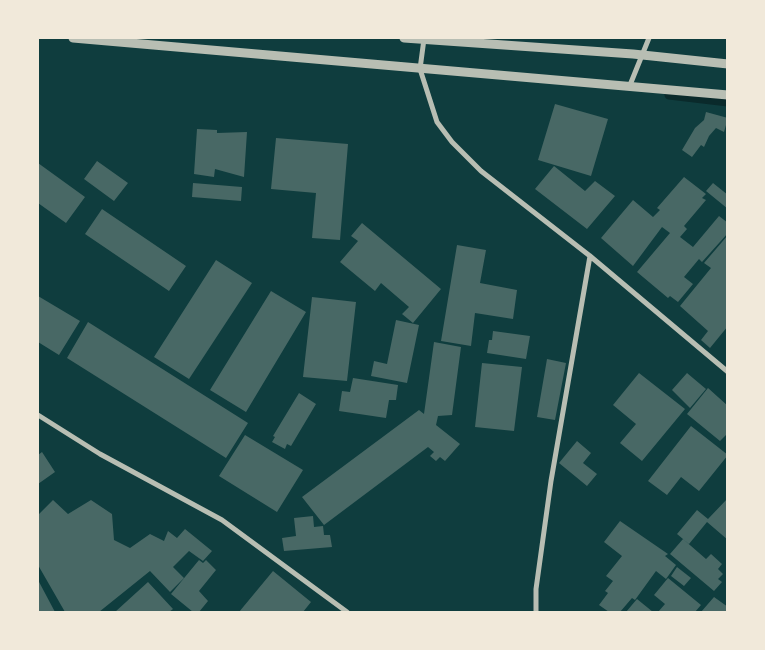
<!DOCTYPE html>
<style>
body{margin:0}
#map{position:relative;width:765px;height:650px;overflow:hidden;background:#0f3d3e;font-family:Poppins,sans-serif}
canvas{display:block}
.frame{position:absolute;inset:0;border:39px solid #f1e9da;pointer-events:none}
</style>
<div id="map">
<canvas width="765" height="650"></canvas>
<div class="frame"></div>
</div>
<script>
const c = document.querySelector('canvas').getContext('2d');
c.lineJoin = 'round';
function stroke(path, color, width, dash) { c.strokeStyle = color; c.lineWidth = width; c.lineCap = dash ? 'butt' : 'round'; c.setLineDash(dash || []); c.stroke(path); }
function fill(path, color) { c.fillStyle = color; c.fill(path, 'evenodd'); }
const stream = new Path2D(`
 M669,95L728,102`);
const building = new Path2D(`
 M555,104L608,119L591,176L538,160Z
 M706,112L728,118L724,132L716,128L709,136L704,147L701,145L692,157L682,150L695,128L704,120Z
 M197,129L217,130V133L247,132L244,177L215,169L214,177L194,174Z
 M276,138L348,144L340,240L312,238L316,193L271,189Z
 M97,161L128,183L114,201L84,179Z
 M38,163L85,197L66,223L38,203Z
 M554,166L585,191L595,181L615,196L587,229L535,189Z
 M684,177L706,194L702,198L706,200L684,226L687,229L680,237L693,247L719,216L728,223V233L702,262L699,259L684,277L693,284L678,302L670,296L668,298L637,272L670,233L662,227L633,266L601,238L633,200L653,217L660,210L657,208Z
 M193,183L242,187L241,201L192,197Z
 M713,183L728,195V209L706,191Z
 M102,209L186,266L169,291L85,234Z
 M362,223L441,289L413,323L402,314L409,307L381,283L375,291L340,262L358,241L351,236Z
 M728,235V326L710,348L701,340L708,331L680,306L711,268L704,263Z
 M457,245L486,250L480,283L517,290L513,319L475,313L471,346L441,341Z
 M216,260L252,283L189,379L154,357Z
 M271,291L306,312L246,412L210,390Z
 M38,296L80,321L59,355L38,342Z
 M312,297L356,302L347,381L303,377Z
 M396,320L419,325L407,383L371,376L374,361L387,364Z
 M88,322L248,423L226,458L67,358Z
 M493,331L530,336L526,359L487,353L489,340H492Z
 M434,342L461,347L452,415L438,416L436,425L460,444L445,461L440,457L436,461L430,456L434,452L428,447L324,525L302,497L419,410L424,414Z
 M547,359L566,363L555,420L537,417Z
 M482,363L522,367L514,431L475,427Z
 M639,373L685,409L642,461L620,443L636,424L613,405Z
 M687,373L706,389L690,408L672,390Z
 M353,378L398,385L396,400H389L386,418L339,411L342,391L350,392Z
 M708,388L728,406V433L720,441L687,414Z
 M299,393L316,404L291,446L287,444L285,449L272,442L275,437L273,436Z
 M691,426L728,455L699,491L681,477L667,495L648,481Z
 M245,435L303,470L277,512L219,476Z
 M577,441L591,453L583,463L597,474L587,486L559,463Z
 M42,452L55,472L38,484V455Z
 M728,498V540L707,522L689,544L677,534L697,510L708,519Z
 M53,500L68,514L91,500L112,514L114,540L130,548L150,534L164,541L168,531L177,538L185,529L212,551L203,561L189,551L173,567L184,578L170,592L150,571L99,612H65L38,565V515Z
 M313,516L314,527L323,526L324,535H330L332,547L284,551L282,538L296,536L294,518Z
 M620,521L668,554L665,556L676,565L666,579L656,571L635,600L632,598L620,612H609L599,605L608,593L605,591L613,581L606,576L622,556L604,542Z
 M683,539L706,559L711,554L722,564L718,569L723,574L718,579L722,582L714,591L670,554Z
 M199,560L203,563L206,560L216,570L199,591L208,601L199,612H193L171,594Z
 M677,567L691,578L684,586L671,576Z
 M273,571L311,602L303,612H239Z
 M668,578L701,605L695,612H658L665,604L654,595Z
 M38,580L55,612H38Z
 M148,582L173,609L169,612H115Z
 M714,597L728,607V612H701Z
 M637,599L653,612H626Z`);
const minor = new Path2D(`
 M424,39L420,69L437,122L452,142L481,171L590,256L728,372
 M630,85L649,38
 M38,415L100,454L222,520L347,612
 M536,612V589L551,481L590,256`);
const tertiary = new Path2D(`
 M73,38L728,95
 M404,38L633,54L728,64`);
stroke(stream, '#0a2a2b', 9);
fill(building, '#486865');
stroke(minor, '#b8beb3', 5);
stroke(tertiary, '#b8beb3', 9);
</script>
